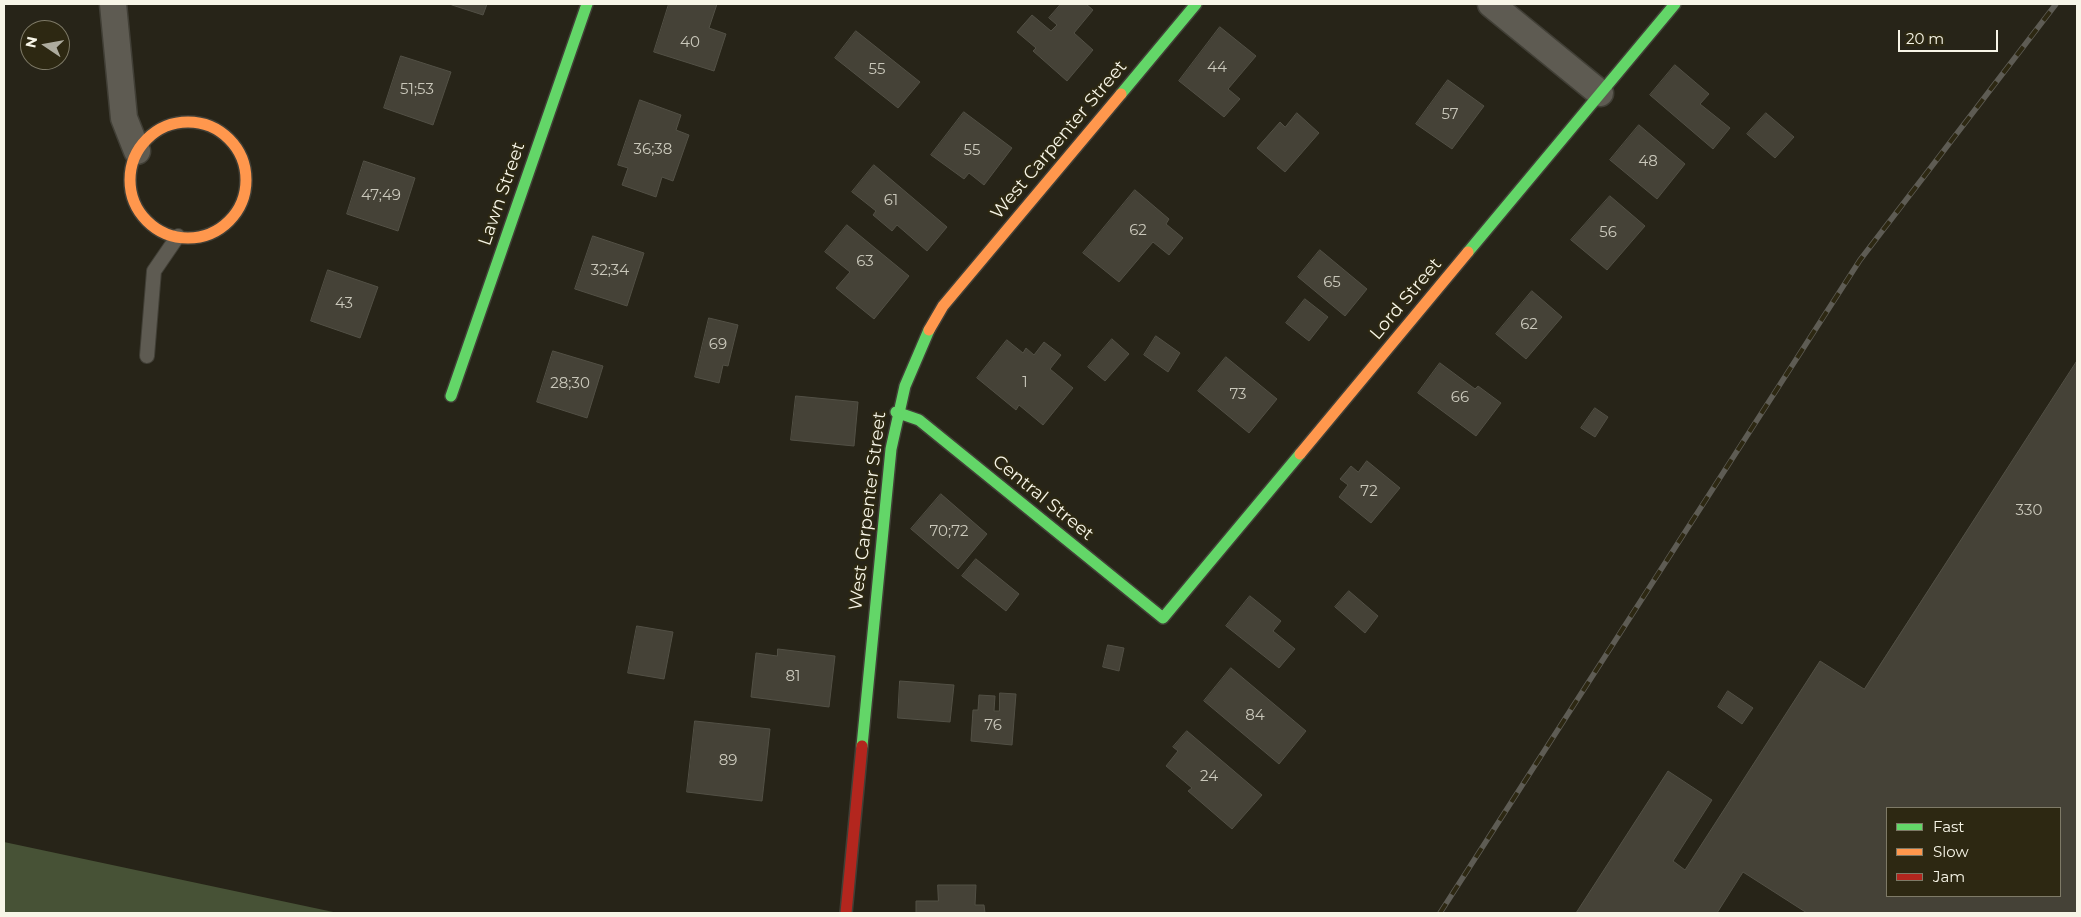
<!DOCTYPE html>
<style>
body{margin:0}
#map{position:relative;width:2081px;height:917px;overflow:hidden;background:#272418;font-family:Montserrat,sans-serif}
canvas{display:block}
.frame{position:absolute;inset:0;border:5px solid #f7f5e7;pointer-events:none}
.legend{position:absolute;left:1886px;top:807px;width:175px;height:90px;box-sizing:border-box;background:#2d2812;border:1px solid #7e7a67;margin:0;padding:6px 9px;list-style:none;font-size:15px;color:#f7f5e7}
.legend li{display:flex;align-items:center;gap:10px;height:25px}
.legend b{width:25px;border:1px solid #7e7a67}
.north{position:absolute;left:20px;top:20px;width:50px;height:50px;box-sizing:border-box;background:#2d2812;border:1px solid #7e7a67;border-radius:50%;rotate:282deg;font-size:14px;font-weight:700;line-height:20px;text-align:center;color:#f7f5e7}
.north::after{content:'';display:block;margin:auto;width:18px;height:22px;background:#aeac9f;clip-path:polygon(50% 0,100% 100%,50% 72%,0 100%)}
.scale{position:absolute;left:1898px;top:30px;width:100px;height:22px;box-sizing:border-box;border:2px solid #f7f5e7;border-top:0;padding-left:6px;font-size:15px;line-height:18px;white-space:nowrap;color:#f7f5e7;-webkit-text-stroke:4px #2d2812;paint-order:stroke}
</style>
<div id="map">
<canvas width="2081" height="917"></canvas>
<div class="frame"></div>
<ul class="legend">
<li><b style="height:6px;background:#63d668"></b>Fast</li>
<li><b style="height:6px;background:#ff974d"></b>Slow</li>
<li><b style="height:6px;background:#b3261e"></b>Jam</li>
</ul>
<div class="north">N</div>
<div class="scale">20 m</div>
</div>
<script>
const c = document.querySelector('canvas').getContext('2d');
c.lineJoin = 'round';
function fill(path, color) { c.fillStyle = color; c.fill(path, 'evenodd'); }
function stroke(path, color, width, dash) { c.strokeStyle = color; c.lineWidth = width; c.lineCap = dash ? 'butt' : 'round'; c.setLineDash(dash || []); c.stroke(path); }
function label(font, color, halo, rows, align = 'center') {
  c.font = font + ' Montserrat,sans-serif'; c.lineWidth = 4; c.setLineDash([]); c.textBaseline = 'middle'; c.strokeStyle = halo; c.fillStyle = color; for (const [text, x, y, turn = 0] of rows) {
    c.save(); c.translate(x, y); c.rotate((+turn || 0) * Math.PI / 180); c.textAlign = isNaN(turn) ? turn : align; if (halo) c.strokeText(text, 0, 0); c.fillText(text, 0, 0); c.restore();
  }
}
const forest = new Path2D(`
 M4,842L338,913H4Z`);
const building = new Path2D(`
 M453,4H487L483,15L452,5Z
 M669,4H717L709,28L726,34L714,71L654,52Z
 M1061,4H1086L1093,10L1074,33L1093,50L1067,81L1033,51L1036,48L1017,32L1032,15L1051,31L1057,25L1049,18Z
 M1220,27L1256,56L1228,89L1240,99L1224,117L1179,81Z
 M856,31L920,82L898,108L835,58Z
 M401,56L451,72L433,125L384,108Z
 M1675,65L1709,94L1700,104L1730,128L1713,149L1650,95Z
 M1448,80L1484,106L1452,149L1416,124Z
 M640,100L681,115L676,130L689,135L673,181L662,177L656,197L622,185L628,168L618,165Z
 M964,112L1012,148L984,185L969,173L964,179L931,155Z
 M1297,113L1319,133L1285,172L1257,148L1280,122L1285,127Z
 M1766,113L1794,137L1775,158L1747,134Z
 M1639,125L1685,164L1657,199L1610,160Z
 M364,161L415,178L398,231L347,214Z
 M874,165L947,227L927,251L897,225L892,231L873,215L876,211L852,192Z
 M1135,190L1169,219L1166,224L1183,238L1169,255L1153,242L1119,282L1083,253Z
 M1610,196L1645,226L1607,270L1571,240Z
 M847,225L909,276L874,319L836,288L850,272L825,252Z
 M593,236L644,253L627,306L575,289Z
 M1320,250L1367,289L1345,316L1298,277Z
 M328,270L378,287L360,338L311,321Z
 M1532,291L1562,317L1526,359L1496,334Z
 M1305,299L1328,317L1309,341L1286,323Z
 M709,318L738,325L728,366L723,365L719,383L695,377Z
 M1156,336L1180,353L1168,372L1144,355Z
 M1112,339L1129,354L1105,381L1088,367Z
 M1007,340L1023,353L1026,348L1034,355L1044,342L1061,355L1050,369L1073,388L1043,425L1019,405L1016,410L977,378Z
 M553,351L603,366L587,418L537,402Z
 M1226,357L1277,399L1249,433L1198,391Z
 M2077,361V913H1807L1743,872L1717,913H1576L1668,771L1712,800L1673,861L1685,870L1820,661L1864,689ZM1887,808H2060V896H1887Z
 M1440,363L1475,389L1478,386L1501,403L1476,436L1418,393Z
 M796,396L858,402L854,446L791,440Z
 M1595,408L1608,417L1595,437L1581,428Z
 M1367,461L1400,488L1371,523L1339,497L1348,485L1340,479L1351,466L1358,472Z
 M941,494L987,534L958,569L911,529Z
 M976,559L1019,594L1006,611L962,576Z
 M1349,591L1378,616L1365,633L1335,607Z
 M1250,596L1281,621L1273,631L1295,649L1279,668L1226,626Z
 M637,626L673,632L664,679L628,673Z
 M1108,645L1124,648L1119,671L1103,667Z
 M778,649L835,656L829,707L751,697L756,653L777,656Z
 M1231,668L1306,731L1279,764L1204,701Z
 M900,681L954,685L950,722L898,718Z
 M1728,691L1753,708L1742,724L1718,707Z
 M1000,693L1016,694L1012,745L971,741L973,710H978L979,695L995,696L994,711H999Z
 M695,721L770,729L762,801L687,792Z
 M1187,731L1262,795L1232,829L1188,791L1192,788L1166,766L1178,751L1173,747Z
 M938,885H976L975,905H984L985,913H916V901H938Z`);
const lane = new Path2D(`
 M147,356L154,271L178,236`);
const street = new Path2D(`
 M113,4L124,118L137,151
 M1491,4L1600,93`);
const fast = new Path2D(`
 M1121,94L1196,4
 M1468,252L1675,4
 M451,396L587,4
 M896,412L919,420L1163,618L1300,454
 M862,746L891,449L905,386L929,330`);
const slow = new Path2D(`
 M130 180a58 58 0 1 1 116 0a58 58 0 1 1-116 0Z
 M929,330L943,306L1121,94
 M1300,454L1468,252`);
const jam = new Path2D(`
 M846,913L862,746`);
const rail = new Path2D(`
 M1440,913L1860,260L2056,4`);
const numberNames = [
 ["40",690,43],
 ["44",1217,68],
 ["55",877,70],
 ["51;53",417,90],
 ["57",1450,115],
 ["36;38",653,150],
 ["55",972,151],
 ["48",1648,162],
 ["47;49",381,196],
 ["61",891,201],
 ["62",1138,231],
 ["56",1608,233],
 ["63",865,262],
 ["32;34",610,271],
 ["65",1332,283],
 ["43",344,304],
 ["62",1529,325],
 ["69",718,345],
 ["1",1025,383],
 ["28;30",570,384],
 ["73",1238,395],
 ["66",1460,398],
 ["72",1369,492],
 ["330",2029,511],
 ["70;72",949,532],
 ["81",793,677],
 ["84",1255,716],
 ["76",993,726],
 ["89",728,761],
 ["24",1209,777]
];
const streetNames = [
 ["West Carpenter Street",1059,140,-50],
 ["Lawn Street",502,194,-71],
 ["Lord Street",1406,299,-50],
 ["Central Street",1043,498,39],
 ["West Carpenter Street",868,511,-83]
];
fill(forest, '#475236');
fill(building, '#454237');
stroke(building, '#525045', 1);
stroke(lane, '#413f36', 16);
stroke(street, '#413f36', 29);
stroke(fast, '#413f36', 14);
stroke(slow, '#413f36', 14);
stroke(jam, '#413f36', 14);
stroke(lane, '#5e5b52', 14);
stroke(street, '#5e5b52', 26);
stroke(fast, '#63d668', 11);
stroke(slow, '#ff974d', 11);
stroke(jam, '#b3261e', 11);
stroke(rail, '#5e5c54', 5.5);
stroke(rail, '#2d2812', 4, [11]);
label('15px', '#cac8bb', null, numberNames);
label('18px', '#f7f5e7', '#2d2812', streetNames);
</script>
